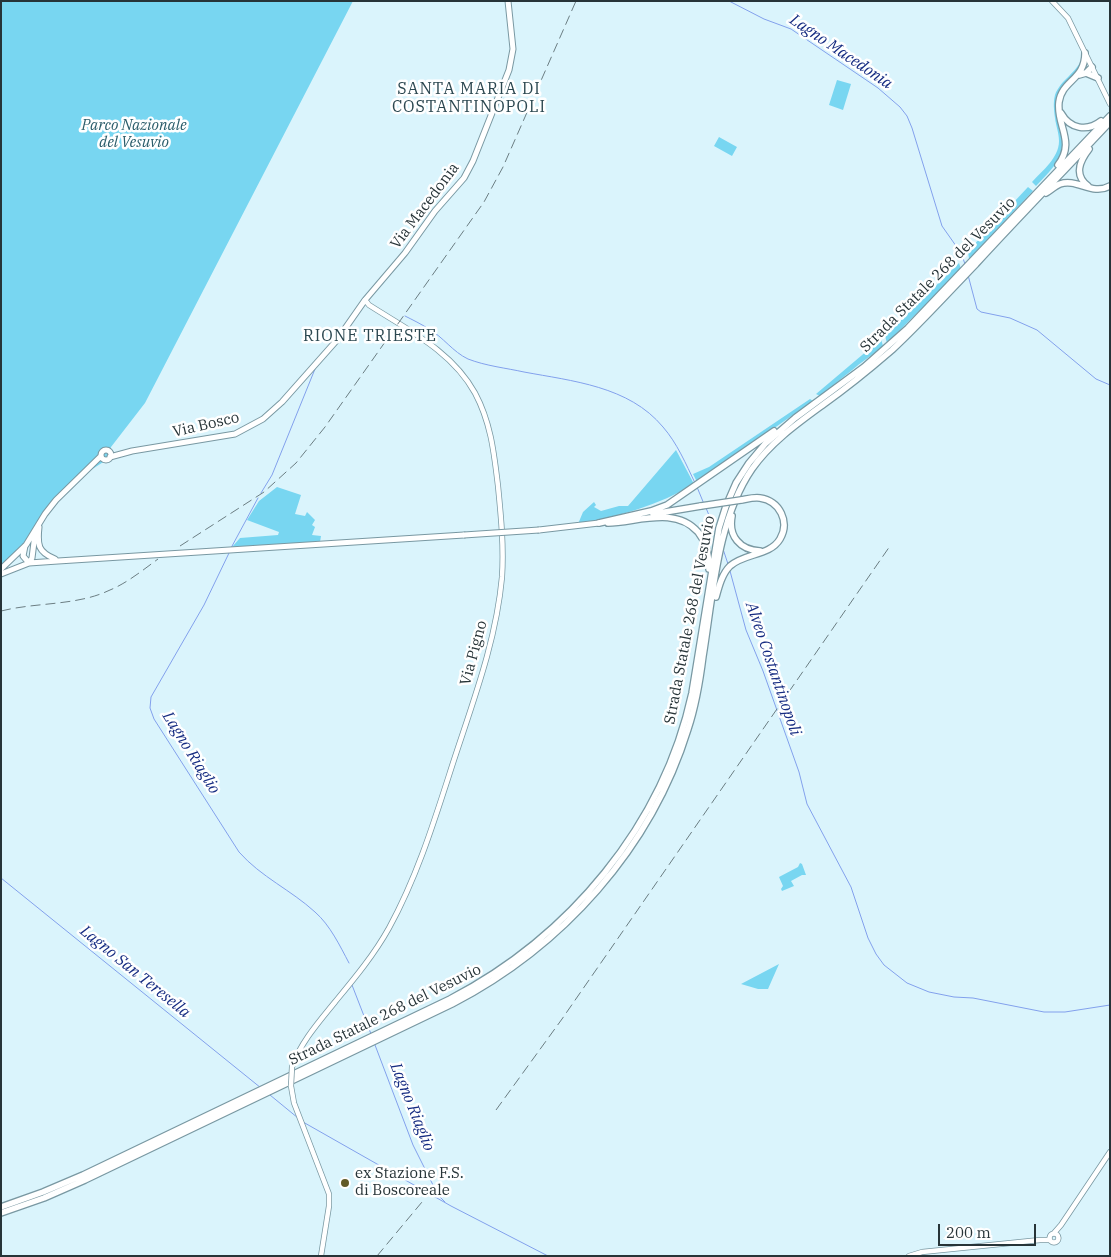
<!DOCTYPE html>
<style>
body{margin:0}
#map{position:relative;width:1111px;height:1257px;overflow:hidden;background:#daf4fc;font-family:"IBM Plex Serif",serif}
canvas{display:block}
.frame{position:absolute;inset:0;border:2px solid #273438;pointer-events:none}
.scale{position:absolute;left:938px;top:1224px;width:98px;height:22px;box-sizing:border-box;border:2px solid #273438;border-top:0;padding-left:6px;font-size:15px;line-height:18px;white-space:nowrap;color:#273438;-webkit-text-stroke:4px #fff;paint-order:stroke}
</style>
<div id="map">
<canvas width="1111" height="1257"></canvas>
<div class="frame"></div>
<div class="scale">200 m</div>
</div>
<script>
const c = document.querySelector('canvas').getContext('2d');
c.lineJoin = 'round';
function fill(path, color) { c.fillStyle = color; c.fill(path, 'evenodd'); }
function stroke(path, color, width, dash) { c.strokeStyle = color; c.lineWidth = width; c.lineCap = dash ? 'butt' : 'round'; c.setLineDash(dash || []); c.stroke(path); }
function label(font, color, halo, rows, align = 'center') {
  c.font = font + ' "IBM Plex Serif",serif'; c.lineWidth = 5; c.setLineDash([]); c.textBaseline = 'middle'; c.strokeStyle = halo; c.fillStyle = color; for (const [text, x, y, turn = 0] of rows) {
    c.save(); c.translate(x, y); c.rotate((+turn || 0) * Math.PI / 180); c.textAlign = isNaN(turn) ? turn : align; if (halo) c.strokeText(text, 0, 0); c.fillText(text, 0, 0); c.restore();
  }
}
const green = new Path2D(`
 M1,1H353L145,403L111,447L108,459L83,475L71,487L44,518L40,529L1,572Z
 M1082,58C1079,77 1065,77 1059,92C1056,100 1059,107 1060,115C1068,153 1062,159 1036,186L1032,182C1042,171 1059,158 1059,141C1059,133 1056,126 1055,118C1054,110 1053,103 1055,95C1061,79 1077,73 1082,58Z
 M837,80L851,84L843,110L829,105Z
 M719,137L737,147L732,156L714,146Z
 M1028,187L1033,191L969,259L968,251Z
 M959,263L961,269L887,343L885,336Z
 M881,339L883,346C873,355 861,362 851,371C840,379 831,388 820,396L816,394Z
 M810,399L813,401L697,482L693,474L709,467Z
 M676,450L694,484C659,505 618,517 578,524L583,512L594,502L596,505L594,507L601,511L619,506H628Z
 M277,487L301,495L295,514L305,516L307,512L315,520L312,525L315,527L312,535L321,536L320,542L232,547L240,538L278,535L279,532L247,520L259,501Z
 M800,863L802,864L806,875H802L791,881L794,886L782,891L781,889L783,886L779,877L798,867Z
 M779,964L768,989H758L741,984Z`);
const stream = new Path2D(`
 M729,1L764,19L791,29L878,88L900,107L907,116L912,128L942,226L961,253L965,264
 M968,275L977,309L981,312L1010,318L1037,330L1096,379L1110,385
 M405,316C413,320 421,324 429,329C443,337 453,352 468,359C486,366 506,368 524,372C572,381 629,386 663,427C677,443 686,464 695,483
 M697,487L704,504
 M261,493L272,475L315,369
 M706,508L716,532
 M231,548L258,498
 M723,549L728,564
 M230,551L204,605L151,697L150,708L154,719L239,852C261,877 291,890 315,912C330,925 340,946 349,963
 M730,571L746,630L763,671L799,772L807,804L851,887L868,938L876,954L884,965L907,983L929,992L954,997L973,998L1044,1012H1065L1110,1005
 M1,878L261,1088
 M352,985L371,1034
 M375,1045L413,1145L438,1195L445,1202
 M270,1095L298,1118
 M303,1122L451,1206L548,1256`);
const tertiary = new Path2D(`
 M1052,1L1068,18L1110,104
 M292,1067C301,1042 318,1023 335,1002C354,979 374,955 389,928C417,877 434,822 452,766C472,704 496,643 502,577C504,547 501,516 498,486C494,453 491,423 475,393C452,351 408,330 369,305L365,300
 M291,1086L294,1103L329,1194V1206L321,1256
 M1054,1233L1061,1225L1110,1152
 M1049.5 1238a4.5 4.5 0 1 1 9 0a4.5 4.5 0 1 1-9 0Z
 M909,1256L922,1252L1040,1240H1050`);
const secondary = new Path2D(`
 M101 455a5 5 0 1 1 10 0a5 5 0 1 1-10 0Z
 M110,457L132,451L235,434L263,419L282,402L337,340L365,300L405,253L435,211L464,178L473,161L509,70L513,49L508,1
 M39,527C37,545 38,552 55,559
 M539,530L599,523
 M25,546L23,556L29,563
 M29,563L32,558L35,534
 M1,569L26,545L45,514L56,500L101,456
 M1,574L29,563L58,561L464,535`);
const trunk = new Path2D(`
 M1086,73L1098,78
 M1079,75L1086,73L1092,67
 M1061,113C1070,129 1087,132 1101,121
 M1058,165C1076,141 1056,126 1059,102C1062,80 1085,80 1085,53
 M1088,186C1074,175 1079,162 1089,149
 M1046,193C1051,190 1055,186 1060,184C1077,178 1092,196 1110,186
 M653,514L701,506
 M732,516C728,536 740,550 760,551
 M599,523L651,511L667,505L774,431
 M608,523C638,522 675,506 698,532C707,543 709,555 709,569
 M716,597C719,586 722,574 730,566C744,553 770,556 780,539C790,522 780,501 760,498C754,497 747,499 741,500
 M1,1207L43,1192L83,1175L450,999C569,937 663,826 692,693L719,528L726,506L736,483L749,463L765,444L795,418L864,367L908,328L1110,116
 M1,1213L44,1198L85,1180L452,1004C562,947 651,849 688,729C696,705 700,680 703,656C713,595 717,520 752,469C771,442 798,423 824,404C848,387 870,369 892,350C921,323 948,293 976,264C1020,216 1065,170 1110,122`);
const rail = new Path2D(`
 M180,546L264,492L296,463L325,427L484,202L503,167L576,1
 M1,611C37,602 77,606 110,590C127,583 143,570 158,559
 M496,1110L562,1019L890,546
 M377,1256L422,1202`);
const tertiaryBridge = new Path2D(`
 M291,1086L292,1067`);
const secondaryBridge = new Path2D(`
 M464,535L539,530`);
const trunkBridge = new Path2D(`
 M701,506L741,500`);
const markers = [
 [345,1183,5,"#625a27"]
];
const parkNames = [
 ["Parco Nazionale",134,126],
 ["del Vesuvio",134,143]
];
const streetNames = [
 ["Via Macedonia",425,206,-53],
 ["Strada Statale 268 del Vesuvio",938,275,-45],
 ["Via Bosco",206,425,-13],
 ["Strada Statale 268 del Vesuvio",690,620,-79],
 ["Via Pigno",474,653,-75],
 ["Strada Statale 268 del Vesuvio",385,1015,-26]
];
const poiNames = [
 ["ex Stazione F.S.",355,1174],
 ["di Boscoreale",355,1191]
];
const waterNames = [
 ["Lagno Macedonia",841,52,34],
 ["Alveo Costantinopoli",773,669,71],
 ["Lagno Riaglio",191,753,58],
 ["Lagno San Teresella",135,972,39],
 ["Lagno Riaglio",412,1107,68]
];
const neighbourhoodNames = [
 ["SANTA MARIA DI",469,89],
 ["COSTANTINOPOLI",469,107],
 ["RIONE TRIESTE",370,336]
];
fill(green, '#78d6f1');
stroke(stream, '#82a0ec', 1);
stroke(tertiary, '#7998a2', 6);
stroke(secondary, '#7998a2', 7);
stroke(trunk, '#7998a2', 8);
stroke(tertiary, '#fff', 4.5);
stroke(secondary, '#fff', 5);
stroke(trunk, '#fff', 5.5);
stroke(rail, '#6b7d82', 1, [10, 5]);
stroke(tertiaryBridge, '#7998a2', 6, []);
stroke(secondaryBridge, '#7998a2', 7, []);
stroke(trunkBridge, '#7998a2', 8, []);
stroke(tertiaryBridge, '#fff', 4.5);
stroke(secondaryBridge, '#fff', 5);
stroke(trunkBridge, '#fff', 5.5);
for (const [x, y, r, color] of markers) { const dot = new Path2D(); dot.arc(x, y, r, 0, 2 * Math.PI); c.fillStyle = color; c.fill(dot); stroke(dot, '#fff', 2); }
label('italic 15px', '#2a5c6a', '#fff', parkNames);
label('15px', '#273438', '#fff', streetNames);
label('15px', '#273438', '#fff', poiNames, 'left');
label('italic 16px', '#162c82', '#fff', waterNames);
c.letterSpacing = '1px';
label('16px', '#2b4750', '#fff', neighbourhoodNames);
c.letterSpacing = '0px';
</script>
